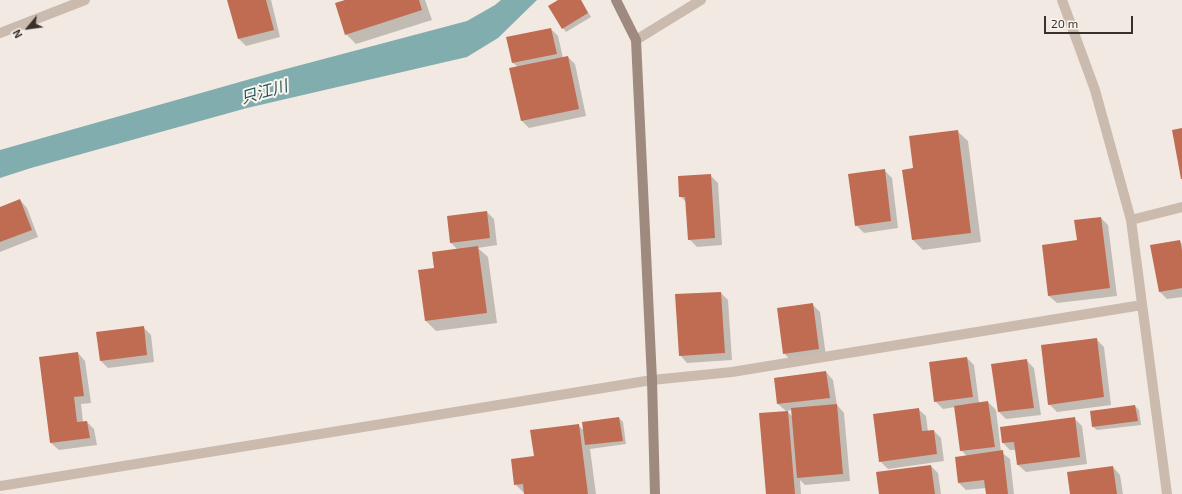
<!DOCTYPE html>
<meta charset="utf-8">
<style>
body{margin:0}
#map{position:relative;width:1182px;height:494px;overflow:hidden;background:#f2eae2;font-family:"Exo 2",sans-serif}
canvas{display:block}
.north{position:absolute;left:8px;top:8px;width:40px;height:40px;-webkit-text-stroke:3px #faf4ee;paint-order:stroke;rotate:241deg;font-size:11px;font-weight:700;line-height:16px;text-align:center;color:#39302c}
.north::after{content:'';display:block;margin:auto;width:14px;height:18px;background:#39302c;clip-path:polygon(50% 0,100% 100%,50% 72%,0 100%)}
.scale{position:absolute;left:1044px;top:16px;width:89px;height:18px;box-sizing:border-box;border:2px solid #39302c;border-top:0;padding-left:5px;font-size:12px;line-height:14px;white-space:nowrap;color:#39302c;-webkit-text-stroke:3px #faf4ee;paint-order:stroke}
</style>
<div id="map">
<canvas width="1182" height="494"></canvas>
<div class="north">N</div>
<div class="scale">20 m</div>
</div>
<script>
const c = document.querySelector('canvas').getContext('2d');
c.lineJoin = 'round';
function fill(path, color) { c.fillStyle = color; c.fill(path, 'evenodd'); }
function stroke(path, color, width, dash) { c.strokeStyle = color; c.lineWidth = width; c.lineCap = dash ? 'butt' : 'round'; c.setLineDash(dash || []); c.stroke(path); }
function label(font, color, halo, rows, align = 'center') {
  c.font = font + ' "Exo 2","Noto Sans JP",sans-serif'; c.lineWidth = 4; c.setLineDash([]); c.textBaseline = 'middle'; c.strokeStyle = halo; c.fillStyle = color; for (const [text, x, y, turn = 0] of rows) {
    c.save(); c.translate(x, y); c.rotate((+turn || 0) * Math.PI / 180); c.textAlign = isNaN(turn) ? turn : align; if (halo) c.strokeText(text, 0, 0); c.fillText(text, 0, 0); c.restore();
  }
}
const water = new Path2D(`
 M501,0H537L498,38L467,57L247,108L31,168L0,178V150L282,70L467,21L495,5Z`);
const shadow = new Path2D(`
 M228,0H271L280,37L246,46L239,39Z
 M349,0H425L432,20L356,44L346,34Z
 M560,0H581L591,17L566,32L563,28Z
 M551,29L558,36L563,58L568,57L575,64L586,116L529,128L522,121L518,67L513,63Z
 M957,131L968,141L981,242L923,250L913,240L914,169Z
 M884,170L892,178L898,228L864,233L856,225Z
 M710,175L718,183L722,245L697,247L689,239L687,203L680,196Z
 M20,200L27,208L38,237L0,252V208Z
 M487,212L494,219L497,245L478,248L488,257L497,323L436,331L426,321L435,269L458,250L451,243L448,217Z
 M1101,218L1108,225L1117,296L1057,303L1049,296L1078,241Z
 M1180,241L1182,244V297L1167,299L1160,292L1152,246Z
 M721,293L728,300L732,360L687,363L680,355Z
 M812,304L820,312L826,356L791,361L784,353Z
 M143,327L151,335L154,362L108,368L101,361Z
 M1096,339L1104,347L1111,405L1057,412L1049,404Z
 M78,353L85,361L91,403L81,404L83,422H87L94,429L97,445L59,450L51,443Z
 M967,358L974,365L979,403L988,402L996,410L1001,452L1010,459L1014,494H987L986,488L966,490L959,483L967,456L961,450L956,407L943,409L935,401Z
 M1027,361L1034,368L1041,415L1006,419L999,412L993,365Z
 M826,372L833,380L837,405L844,413L850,481L805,485L800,480L801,494H767L787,412L778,404L775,378ZM792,410L793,417L787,411Z
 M1135,406L1139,410L1141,425L1097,430L1093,427Z
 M918,409L926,416L928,432L934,431L941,438L944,461L888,469L880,461Z
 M619,418L623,422L626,444L590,449L596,494H525L515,484L535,457L578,425L584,431Z
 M1074,418L1082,426L1087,464L1026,472L1018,465L1016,450H1010L1003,443L1001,428Z
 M931,466L938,473L941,494H880Z
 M1113,467L1120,475L1123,494H1071Z`);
const building = new Path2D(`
 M227,0H266L274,30L238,39Z
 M345,0H419L422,10L345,35L335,3Z
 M558,0H581L588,13L562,29L548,6Z
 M551,28L557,54L512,63L506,37Z
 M568,56L579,109L521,121L509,68Z
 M1182,128V179H1181L1172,130Z
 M958,130L971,233L912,240L902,170L913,168L909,136Z
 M885,169L891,221L855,226L848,174Z
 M711,174L715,238L688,240L685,197H679L678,176Z
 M20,199L32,230L0,242V207Z
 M487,211L490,238L450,243L447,216Z
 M1101,217L1110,288L1048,296L1042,245L1077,240L1074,220Z
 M1180,240L1182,251V288L1159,292L1150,245Z
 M478,246L487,313L425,321L418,270L434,268L432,252Z
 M721,292L725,353L679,356L675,294Z
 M813,303L819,349L783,354L777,308Z
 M144,326L147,355L100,361L96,332Z
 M1097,338L1104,397L1048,405L1041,345Z
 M78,352L84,396L74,397L77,422L87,421L90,438L50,443L39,357Z
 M967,357L973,397L934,402L929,362Z
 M1027,359L1034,408L998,412L991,364Z
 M826,371L830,398L777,404L774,378Z
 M988,401L995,447L960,451L954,406Z
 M837,404L843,474L797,478L791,408Z
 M1135,405L1138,421L1092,427L1090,411Z
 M919,408L922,431L934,430L937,454L879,462L873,414Z
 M788,411L795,494H766L759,413Z
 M619,417L623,441L585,445L582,422Z
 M1075,417L1080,457L1017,465L1014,442L1002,443L1000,427Z
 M579,424L588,494H524L523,484L514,485L511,459L534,456L530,430Z
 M1003,450L1008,494H986L984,480L958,483L955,457Z
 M931,465L935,494H879L876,472Z
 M1113,466L1117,494H1070L1067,472Z`);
const street = new Path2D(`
 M1062,0L1095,90L1131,220L1167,494
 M0,33L85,0
 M636,40L701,0
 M1131,220L1182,207
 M0,486L652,380L732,372L1142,305`);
const secondary = new Path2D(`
 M616,0L636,40L652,380L655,494`);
const waterNames = [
 ["只江川",264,92,-16]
];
fill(water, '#82adae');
fill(shadow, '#0003');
fill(building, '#bf6c53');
stroke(street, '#cabbae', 10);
stroke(secondary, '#9e8a7f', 10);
label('italic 16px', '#235659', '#faf4ee', waterNames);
</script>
